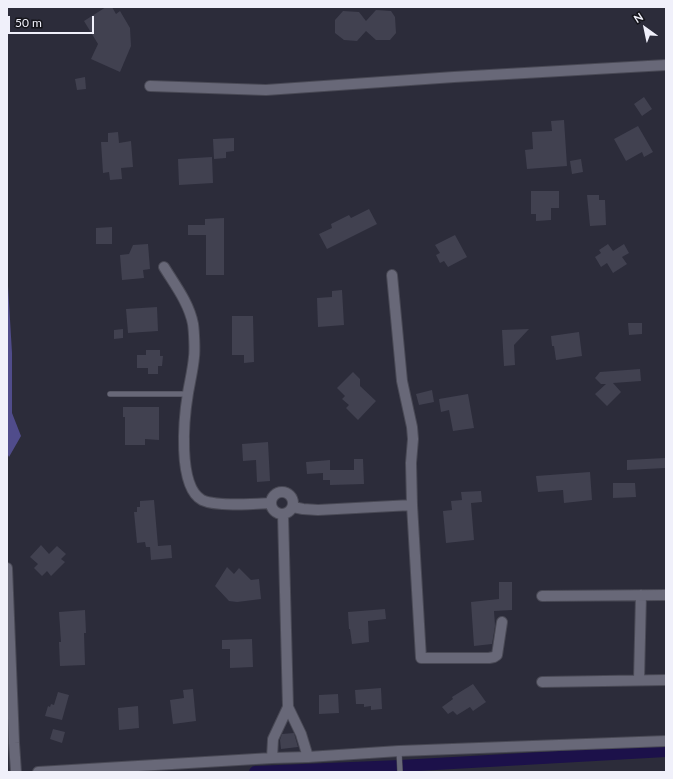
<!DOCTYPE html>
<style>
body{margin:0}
#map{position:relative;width:673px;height:779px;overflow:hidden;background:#2c2c3a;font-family:Lato,sans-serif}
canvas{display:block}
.frame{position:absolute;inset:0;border:8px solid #f0f0fa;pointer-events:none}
.north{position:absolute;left:625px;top:8px;width:40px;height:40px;-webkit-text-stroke:3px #15151b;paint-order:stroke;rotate:327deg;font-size:11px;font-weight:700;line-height:16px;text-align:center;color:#f0f0fa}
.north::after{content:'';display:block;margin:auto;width:14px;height:18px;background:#f0f0fa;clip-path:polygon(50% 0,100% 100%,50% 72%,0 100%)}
.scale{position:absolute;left:8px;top:16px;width:86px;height:18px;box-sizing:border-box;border:2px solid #f0f0fa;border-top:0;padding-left:5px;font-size:12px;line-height:14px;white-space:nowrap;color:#f0f0fa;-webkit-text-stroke:3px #15151b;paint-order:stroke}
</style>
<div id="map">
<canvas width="673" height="779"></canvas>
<div class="frame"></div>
<div class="north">N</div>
<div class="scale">50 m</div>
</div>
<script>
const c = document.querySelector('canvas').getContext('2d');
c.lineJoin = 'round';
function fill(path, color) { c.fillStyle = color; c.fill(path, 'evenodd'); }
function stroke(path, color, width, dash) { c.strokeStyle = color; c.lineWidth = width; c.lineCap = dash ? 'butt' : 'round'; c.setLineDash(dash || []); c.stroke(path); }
const forest = new Path2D(`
 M7,269L12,353V413L21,436L9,457L7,453Z`);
const canal = new Path2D(`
 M255,772L400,766L666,751`);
const building = new Path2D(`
 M106,7H112L116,14L120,11L130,28L131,46L120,72L91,59L98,44L84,21Z
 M376,10L391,11L395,17L396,33L390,40H376L366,31L357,41L344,40L335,33V20L343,11L359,12L366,21Z
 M85,77L86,89L77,90L75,79Z
 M644,97L652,109L642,116L634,104Z
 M564,120L567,166L527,169L525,150L533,149L532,132L552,131L551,121Z
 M638,126L653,152L644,157L642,152L626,161L614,139Z
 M118,132L119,143L131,141L133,167L121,168L122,179L110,180L109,172L103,173L101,142H108V133Z
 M234,138V151L226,152V158L214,159L213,139Z
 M212,157L213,183L179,185L178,159Z
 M581,159L583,172L572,174L570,161Z
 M531,191H559V208H551V220L536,221V214H531Z
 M587,195H599V200H605L606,225L590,226Z
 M369,209L377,224L327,249L319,234L332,228L331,224L349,215L351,218Z
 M224,218V275H206V235H188V225H205V219Z
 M112,227V244H96V228Z
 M455,235L467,257L448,267L444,261L440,263L436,255L440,253L435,245Z
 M148,244L150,269L143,270L144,278L122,280L120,255L129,254L133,245Z
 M608,244L613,251L624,244L629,253L622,257L627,264L613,273L607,263L601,267L595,257L601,253L599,250Z
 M342,290L344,325L318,327L317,298L332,297V291Z
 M157,307L158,331L128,333L126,309Z
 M232,316H253L254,362L244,363V355H232Z
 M628,323H642V334L629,335Z
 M123,329V338L114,339V330Z
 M529,329L514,345L515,365L504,366L502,330Z
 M579,332L582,356L556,360L554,346H552L551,336Z
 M146,350H160V356H163L162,366H158V374H148V368H137V355H146Z
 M640,369L641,381L613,383L621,392L607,406L595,394L606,384H601L595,378L600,372Z
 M353,372L360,379V386L376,401L358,420L346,408L349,405L342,399L345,396L337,388Z
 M432,390L434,402L419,405L416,394Z
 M468,394L474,428L453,431L449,410L441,412L439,399Z
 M123,407H159V440L145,439V445H125V417H123Z
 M268,442L270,481L257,482L256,460L243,461L242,444Z
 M665,458V468L627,470V460Z
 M354,459H363L364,484L330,485V480H323V473L307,474L306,462L330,460V470H354Z
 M590,472L592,500L564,503L563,490L538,492L536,476Z
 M613,483H635L636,497L613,498Z
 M481,491L482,502L471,503L474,540L446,543L443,511L452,510L451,501L462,500L461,492Z
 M154,500L158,546L171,545L172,558L151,560L150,547H146L145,542L137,543L134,512H137V507H140V501Z
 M41,545L49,554L57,546L66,554L61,559L65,562L51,576L47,571L42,576L34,568L38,564L30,557Z
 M227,567L234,574L239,568L251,580L259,579L261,599L237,602L229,601L215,586Z
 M499,582H512V610L494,611L495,626L492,644L474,646L471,602L499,599Z
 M385,609L386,619L368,621L369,642L352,644L350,629H349L348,612Z
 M85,610L86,633H84L85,665L60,666L59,642H61L59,612Z
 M252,639L253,667L230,668V649H222V640Z
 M473,684L486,702L473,711L470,707L457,715L453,711L448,714L442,707L453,699L452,697Z
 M381,688L382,709L371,710V706L364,707V704H356L355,690Z
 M193,689L196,721L173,724L170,700L184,698L183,690Z
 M58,692L69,695L62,720L45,716L48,706L50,707L51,704L54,705Z
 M338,694L339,713L319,714V695Z
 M138,706L139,728L119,730L118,708Z
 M53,729L65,732L62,743L50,739Z
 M294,733L298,747L281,749L280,740L282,734Z`);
const lane = new Path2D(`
 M110,394H188
 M399,751L400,772`);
const street = new Path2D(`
 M150,86L266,90L454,77L666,65
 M164,267C175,285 189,303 193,324C194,331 195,350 194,357C193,369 190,381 188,393C184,417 177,486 202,500C217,507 254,504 271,503
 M392,275L402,381L412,427L413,439L411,463L412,505
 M271 503a11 11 0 1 1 22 0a11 11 0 1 1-22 0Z
 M293,507L303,509L318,510L412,505L421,658H489L494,657L497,655L502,622
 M283,514L288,707L301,734L308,757
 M7,568L14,743L16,772
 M542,596L666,595
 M639,680L641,595
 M542,682L666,680
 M272,758L273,739L288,707
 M38,772L272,758L308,757L399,751L666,741`);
fill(forest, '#504c8b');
stroke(canal, '#1c114a', 12);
fill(building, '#414150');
stroke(lane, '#494955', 6);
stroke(street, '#494955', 12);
stroke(lane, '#686878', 5);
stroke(street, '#686878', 10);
</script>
